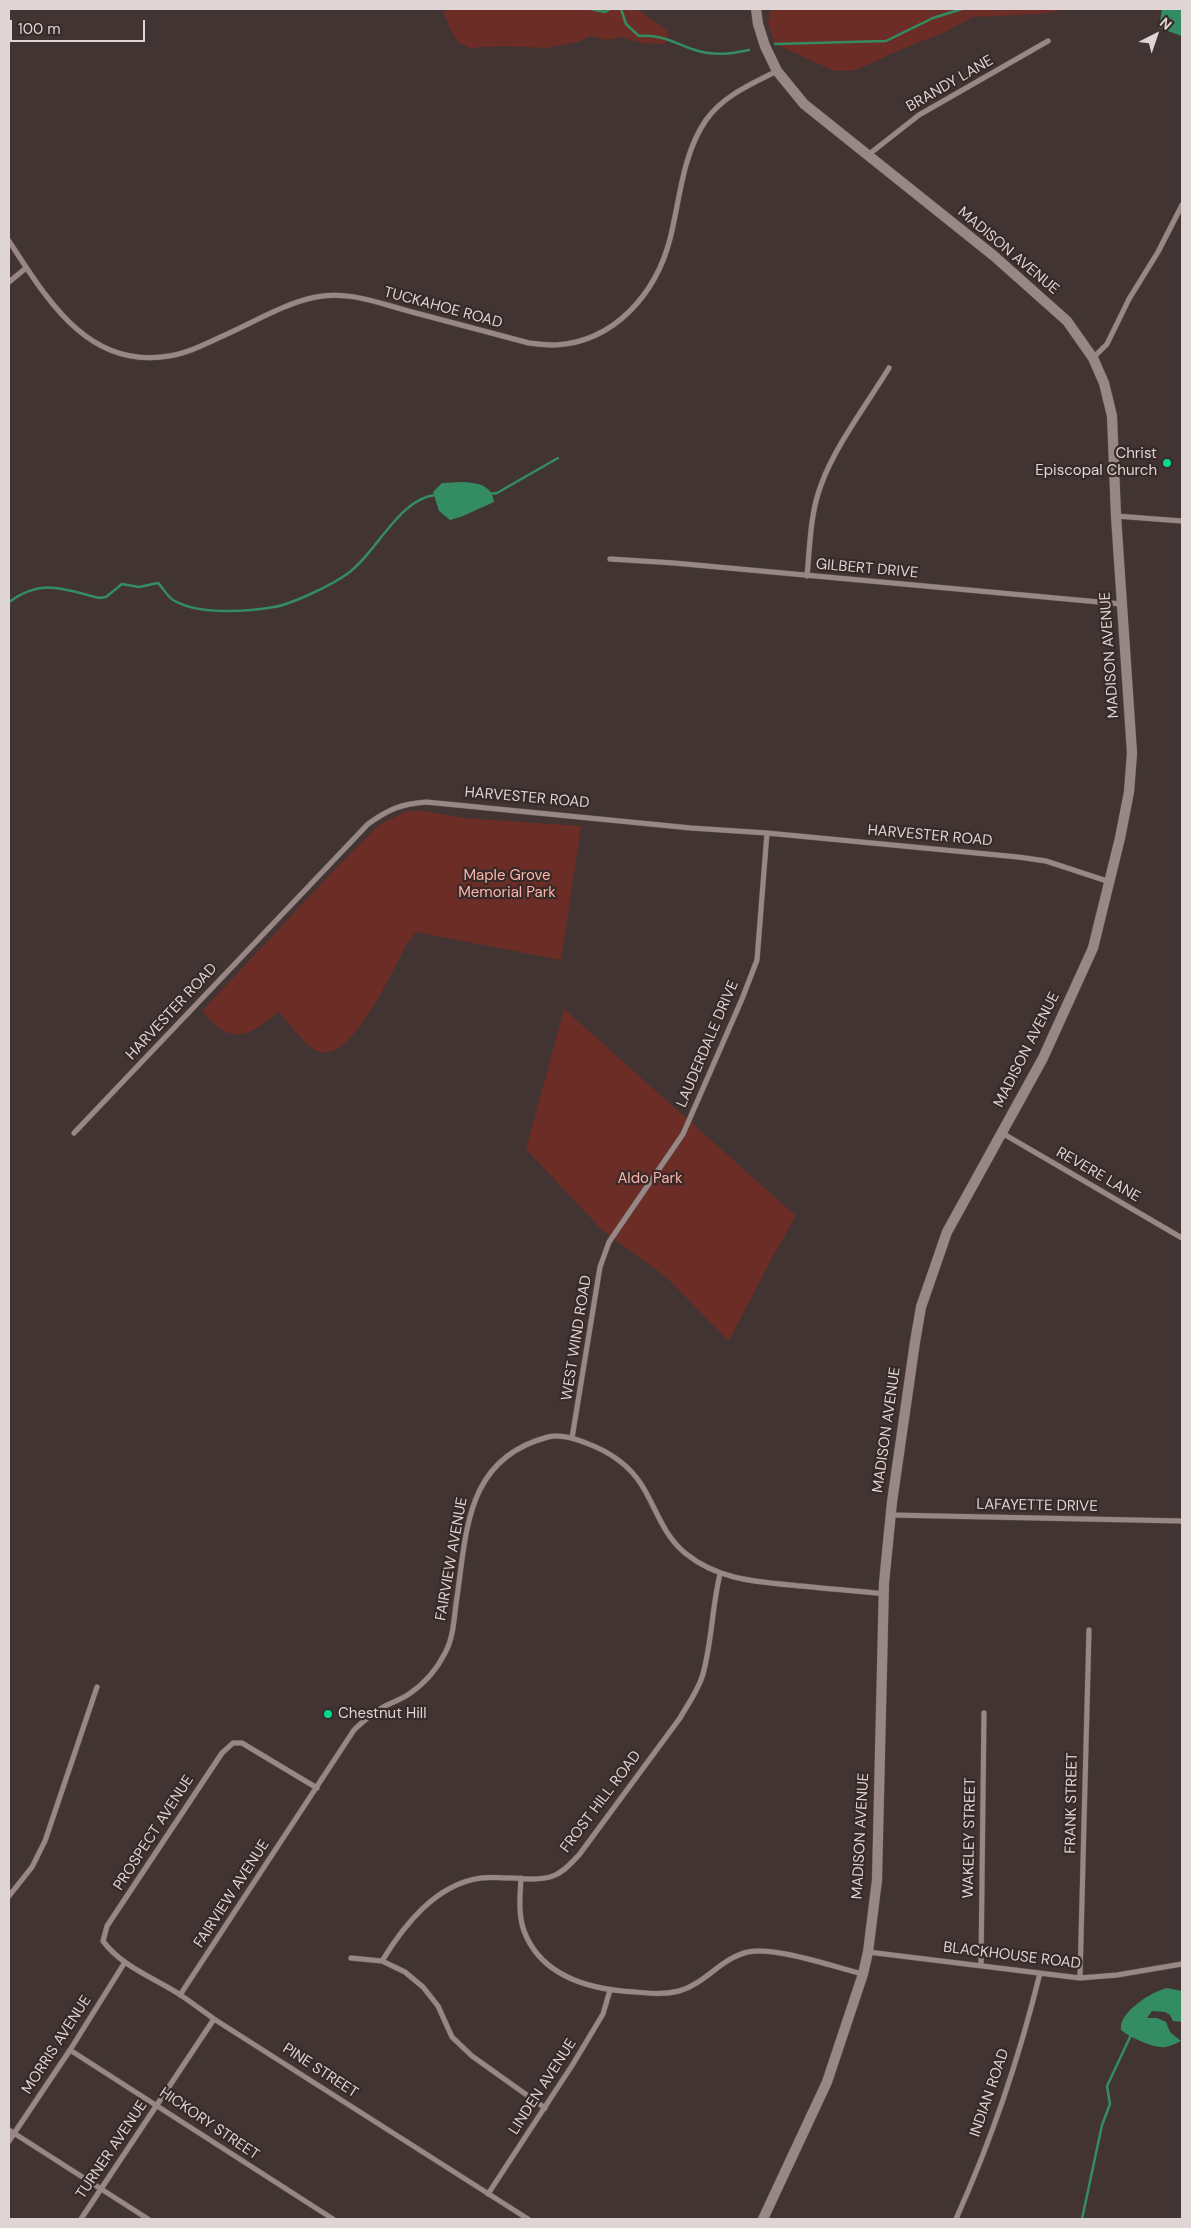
<!DOCTYPE html>
<style>
body{margin:0}
#map{position:relative;width:1191px;height:2228px;overflow:hidden;background:#423432;font-family:"DM Sans",sans-serif}
canvas{display:block}
.frame{position:absolute;inset:0;border:10px solid #ded5d4;pointer-events:none}
.north{position:absolute;left:1131px;top:10px;width:50px;height:50px;-webkit-text-stroke:4px #382a28;paint-order:stroke;rotate:41deg;font-size:14px;font-weight:700;line-height:20px;text-align:center;color:#ded5d4}
.north::after{content:'';display:block;margin:auto;width:18px;height:22px;background:#ded5d4;clip-path:polygon(50% 0,100% 100%,50% 72%,0 100%)}
.scale{position:absolute;left:10px;top:20px;width:135px;height:22px;box-sizing:border-box;border:2px solid #ded5d4;border-top:0;padding-left:6px;font-size:15px;line-height:18px;white-space:nowrap;color:#ded5d4;-webkit-text-stroke:4px #382a28;paint-order:stroke}
</style>
<div id="map">
<canvas width="1191" height="2228"></canvas>
<div class="frame"></div>
<div class="north">N</div>
<div class="scale">100 m</div>
</div>
<script>
const c = document.querySelector('canvas').getContext('2d');
c.lineJoin = 'round';
function fill(path, color) { c.fillStyle = color; c.fill(path, 'evenodd'); }
function stroke(path, color, width, dash) { c.strokeStyle = color; c.lineWidth = width; c.lineCap = dash ? 'butt' : 'round'; c.setLineDash(dash || []); c.stroke(path); }
function label(font, color, halo, rows, align = 'center') {
  c.font = font + ' "DM Sans",sans-serif'; c.lineWidth = 4.5; c.setLineDash([]); c.textBaseline = 'middle'; c.strokeStyle = halo; c.fillStyle = color; for (const [text, x, y, turn = 0] of rows) {
    c.save(); c.translate(x, y); c.rotate((+turn || 0) * Math.PI / 180); c.textAlign = isNaN(turn) ? turn : align; if (halo) c.strokeText(text, 0, 0); c.fillText(text, 0, 0); c.restore();
  }
}
const green = new Path2D(`
 M445,9H636L667,30L669,39L664,44L642,43L621,37L607,40L590,36L578,42L546,48L504,46L470,48L459,43L450,29L444,14Z
 M771,9H1070L1040,14L973,17L943,33L907,47L856,70L834,71L775,44L768,23Z
 M407,811H424L464,818L581,826L561,960L416,932L407,944C394,967 353,1061 320,1052C307,1048 289,1023 279,1012C262,1024 244,1043 222,1030C215,1026 208,1017 202,1011L338,866L379,825Z
 M564,1009L796,1216L770,1261L729,1341L665,1276L603,1231L526,1149Z`);
const water = new Path2D(`
 M1162,9H1182V36L1159,28Z
 M463,482C478,483 492,485 494,502L463,516L450,520L439,511L433,492L442,483Z
 M1167,1988L1182,1991V2022L1173,2021L1170,2015L1165,2012L1152,2011L1147,2018H1157L1166,2022L1170,2032L1181,2041C1176,2043 1171,2046 1166,2047C1155,2049 1129,2037 1121,2030C1118,2012 1153,1991 1167,1988Z`);
const stream = new Path2D(`
 M591,9L605,12L610,9
 M621,9L626,24L639,36C663,34 673,43 695,50C714,56 730,54 749,50
 M775,44L886,41L933,18L962,9
 M489,494L497,493L558,458
 M9,602C42,578 63,589 99,598L106,597L122,584L139,587L158,583C163,588 167,596 173,600C198,615 246,612 274,607C292,604 332,585 347,574C375,555 400,497 436,495
 M1082,2219L1102,2125L1110,2104L1107,2086L1131,2035`);
const street = new Path2D(`
 M868,155L919,115L1048,41
 M9,241C47,299 88,370 169,356C189,353 207,343 225,335C254,322 285,303 316,297C348,290 381,304 412,312C451,322 490,333 529,343C537,344 547,345 555,345C615,342 656,293 670,239C680,200 682,155 706,120C723,96 751,84 777,71
 M9,282L26,268
 M1093,358L1107,344L1129,299L1158,252L1182,205
 M1116,516L1182,521
 M610,559L674,563L1121,604
 M807,576C810,546 810,514 821,485C835,446 867,404 889,368
 M74,1133L368,824C389,809 401,804 426,802L691,828L767,833L1018,857L1046,861L1110,882
 M1002,1133L1182,1238
 M572,1438L600,1267L609,1242L683,1134L742,999L757,960L767,833
 M891,1515L1182,1521
 M317,1788L242,1743H233L222,1753L107,1926L103,1941C121,1966 154,1978 179,1994C191,2002 203,2011 214,2019L528,2219
 M521,1878C520,1896 518,1914 524,1931C540,1973 582,1987 622,1991C641,1992 660,1996 679,1991C705,1984 721,1958 748,1952C774,1946 835,1967 863,1974
 M9,1896L32,1867L45,1841L97,1687
 M868,1952L1080,1978L1117,1975L1182,1964
 M351,1958L382,1961L405,1972L423,1987L438,2006L452,2037L472,2056L545,2108
 M382,1961C404,1925 436,1884 481,1878C502,1875 534,1883 553,1876C564,1872 571,1863 579,1855L680,1718C688,1704 699,1689 703,1674C712,1641 712,1607 720,1574
 M981,1965L984,1713
 M1080,1978L1089,1630
 M180,1995L354,1730C364,1720 373,1713 385,1706C393,1702 402,1699 409,1694C424,1684 437,1669 445,1653C453,1639 454,1620 456,1604C467,1533 464,1459 548,1437C560,1434 574,1438 586,1443C608,1451 628,1464 641,1484C656,1507 662,1534 685,1553C719,1581 760,1582 802,1586C830,1589 857,1591 884,1594
 M70,2050L333,2219
 M9,2130L148,2219
 M9,2141L70,2050L125,1962
 M488,2194L573,2064L603,2014L610,1990
 M81,2219L214,2019
 M956,2219C991,2141 1020,2055 1040,1973`);
const secondary = new Path2D(`
 M756,9L758,24L765,46L777,71L804,104L994,256L1040,297L1067,321L1093,358L1104,383L1112,416L1116,516L1132,753L1129,792L1120,838L1093,948L1043,1058L947,1232L921,1307L915,1342L892,1502L884,1583L877,1880L868,1952L863,1974L827,2082L763,2219`);
const markers = [
 [1167,463,5,"#00d98c"],
 [328,1714,5,"#00d98c"]
];
const streetNames = [
 ["BRANDY LANE",950,84,-30],
 ["MADISON AVENUE",1008,251,40],
 ["TUCKAHOE ROAD",443,308,15],
 ["GILBERT DRIVE",867,569,5],
 ["MADISON AVENUE",1110,655,-94],
 ["HARVESTER ROAD",527,798,5],
 ["HARVESTER ROAD",930,836,5],
 ["HARVESTER ROAD",172,1012,-47],
 ["LAUDERDALE DRIVE",708,1044,-67],
 ["MADISON AVENUE",1027,1050,-63],
 ["REVERE LANE",1098,1175,30],
 ["WEST WIND ROAD",577,1338,-81],
 ["MADISON AVENUE",887,1430,-82],
 ["LAFAYETTE DRIVE",1037,1506,1],
 ["FAIRVIEW AVENUE",452,1559,-80],
 ["FROST HILL ROAD",601,1802,-53],
 ["FRANK STREET",1072,1803,-89],
 ["PROSPECT AVENUE",154,1833,-57],
 ["MADISON AVENUE",861,1836,-87],
 ["WAKELEY STREET",970,1838,-89],
 ["FAIRVIEW AVENUE",232,1894,-57],
 ["BLACKHOUSE ROAD",1012,1956,7],
 ["MORRIS AVENUE",57,2045,-57],
 ["PINE STREET",320,2071,33],
 ["LINDEN AVENUE",543,2087,-57],
 ["INDIAN ROAD",990,2093,-71],
 ["HICKORY STREET",209,2124,34],
 ["TURNER AVENUE",112,2150,-56]
];
const poiNames = [
 ["Christ",1157,454],
 ["Episcopal Church",1157,471],
 ["Chestnut Hill",338,1714,"left"]
];
const parkNames = [
 ["Maple Grove",507,876],
 ["Memorial Park",507,893],
 ["Aldo Park",650,1179]
];
fill(green, '#6c2d26');
fill(water, '#348d62');
stroke(stream, '#348d62', 2.5);
stroke(street, '#5b504e', 6);
stroke(secondary, '#5b504e', 11);
stroke(street, '#988784', 5);
stroke(secondary, '#988784', 10);
for (const [x, y, r, color] of markers) { const dot = new Path2D(); dot.arc(x, y, r, 0, 2 * Math.PI); c.fillStyle = color; c.fill(dot); stroke(dot, '#382a28', 2); }
label('15px', '#ded5d4', '#382a28', streetNames);
label('15px', '#ded5d4', '#382a28', poiNames, 'right');
label('15px', '#fab4a9', '#382a28', parkNames);
</script>
